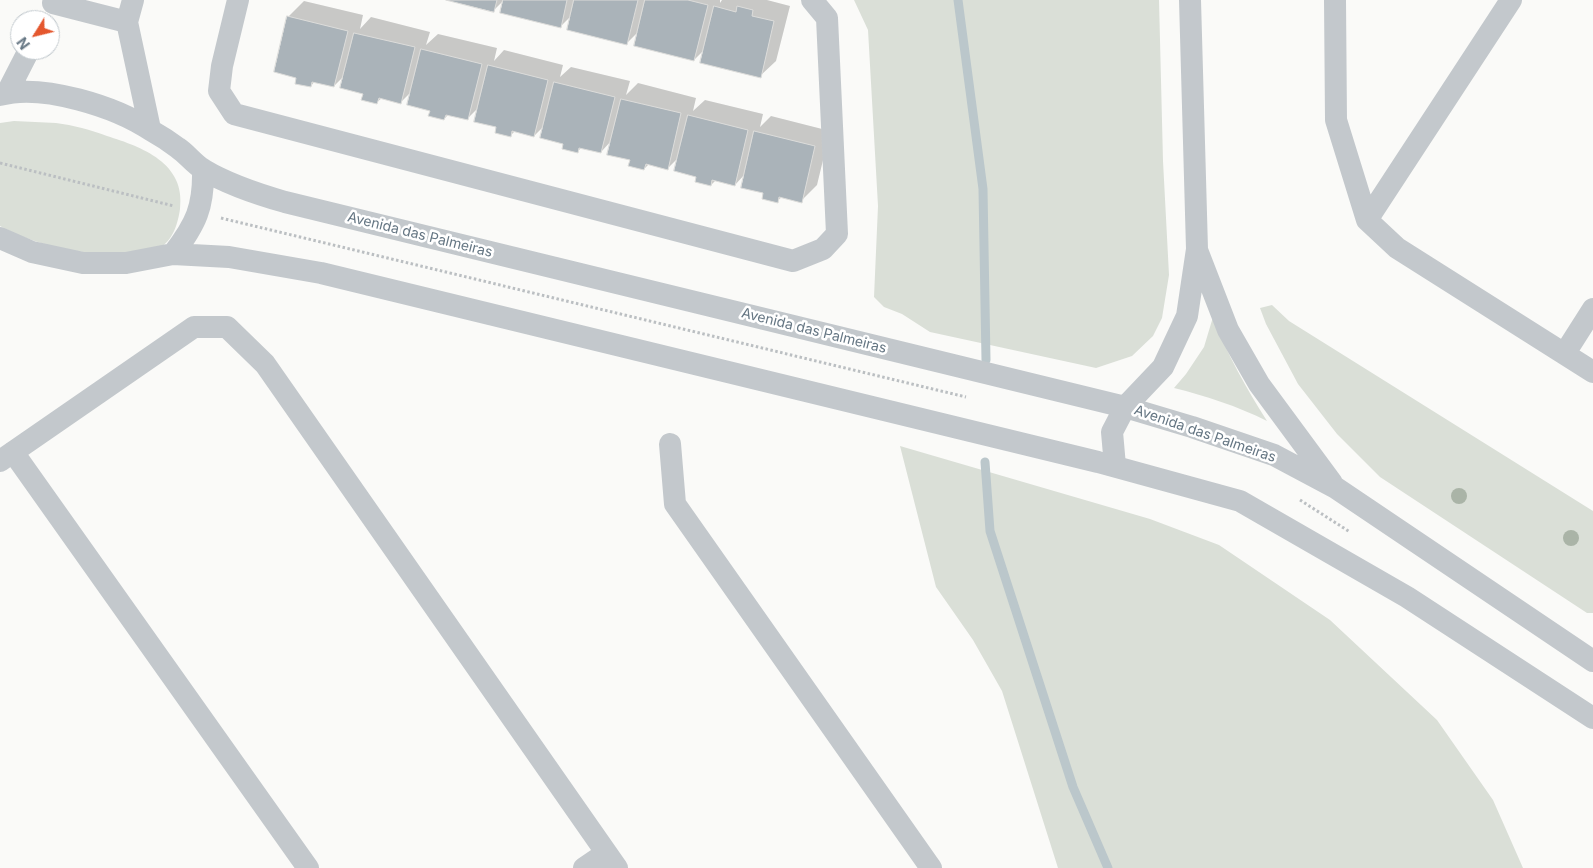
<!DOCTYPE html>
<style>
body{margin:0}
#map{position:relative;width:1593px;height:868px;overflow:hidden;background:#fafaf8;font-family:Inter,sans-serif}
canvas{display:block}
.north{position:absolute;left:10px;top:10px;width:50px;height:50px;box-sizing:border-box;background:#fff;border:1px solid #c1c8cd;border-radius:50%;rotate:234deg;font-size:14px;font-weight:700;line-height:20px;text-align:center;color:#657683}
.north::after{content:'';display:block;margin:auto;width:18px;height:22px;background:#e4572e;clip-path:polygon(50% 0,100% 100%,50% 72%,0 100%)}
</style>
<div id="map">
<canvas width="1593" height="868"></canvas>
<div class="north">N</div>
</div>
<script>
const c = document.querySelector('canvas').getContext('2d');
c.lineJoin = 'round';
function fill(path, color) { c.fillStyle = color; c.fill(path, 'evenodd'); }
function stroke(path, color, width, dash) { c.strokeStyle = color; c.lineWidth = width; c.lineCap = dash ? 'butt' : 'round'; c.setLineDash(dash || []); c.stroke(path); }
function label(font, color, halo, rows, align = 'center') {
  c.font = font + ' Inter,sans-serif'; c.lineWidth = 5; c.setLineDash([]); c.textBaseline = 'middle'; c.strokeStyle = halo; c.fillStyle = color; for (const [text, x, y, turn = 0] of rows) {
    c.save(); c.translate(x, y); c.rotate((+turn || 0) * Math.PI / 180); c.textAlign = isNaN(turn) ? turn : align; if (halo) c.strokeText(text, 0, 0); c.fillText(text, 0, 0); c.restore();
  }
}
const green = new Path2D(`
 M854,0H1159L1163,161L1169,275L1162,318L1153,336L1132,356L1096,368L930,332L902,314L884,307L874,297L878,206L868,30Z
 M14,121C28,122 42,122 56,123C73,125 91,130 107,136C142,147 186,163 180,209C178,223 173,241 159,248C155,250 148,250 144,251C101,260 39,248 0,226V123Z
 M1272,305L1289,321L1593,511V613H1587L1380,477L1337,434L1298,384L1266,324L1260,308Z
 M1213,317C1227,354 1246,388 1267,421C1237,406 1206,396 1174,388L1186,374L1204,347Z
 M900,446L1150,519L1219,545L1330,620L1437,720L1493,800L1523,868H1058L1002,691L973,640L936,587Z`);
const shadow = new Path2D(`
 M451,0H504L494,10Z
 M504,0H720V3L722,0H767L790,6L776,61L760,76L705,49L694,60L638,32L627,43L572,15L560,27Z
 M304,1L363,15L360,29L371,17L430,32L426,45L438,34L497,48L494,61L504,50L563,65L560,77L571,67L630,81L626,95L638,83L696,98L693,111L705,100L763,114L760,127L771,116L830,131L817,185L801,201L782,197L777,201L764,192L745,174L735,185L716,180L711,185L698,176L679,157L668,168L649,164L644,169L631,159L612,140L601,152L582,147L577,152L564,143L545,125L534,136L516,130L511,135L497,126L478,108L467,119L449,114L444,119L431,110L412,91L401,102L382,98L377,102L364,93L345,75L334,86L315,81L311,86L297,77L288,17Z`);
const stream = new Path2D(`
 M958,0L983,189L986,360
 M985,462L990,531L1073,787L1108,868`);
const building = new Path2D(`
 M446,0H497L494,12Z
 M503,0H567L561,28L500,13Z
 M574,0H638L627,45L567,30Z
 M645,0H688L708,5L694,61L634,46Z
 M714,6L736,12L737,6L753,10L752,16L774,21L761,78L700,63Z
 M287,16L348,31L334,87L312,82L311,87L295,84L296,78L274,72Z
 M354,33L415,47L401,104L379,98L377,104L361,100L363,94L340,88Z
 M421,49L482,64L468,120L446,115L444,120L428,116L430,111L407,105Z
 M488,65L548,80L534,137L512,131L511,137L495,133L496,127L474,122Z
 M554,82L615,97L601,153L579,148L578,153L562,149L563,144L540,138Z
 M621,99L681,113L668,170L646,164L644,170L628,166L630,160L607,155Z
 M688,115L748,130L735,186L712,180L711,186L695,182L696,177L674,171Z
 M754,131L815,146L802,203L779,197L778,203L762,199L763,193L741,188Z`);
const path = new Path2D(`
 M0,163L174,206
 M221,218L966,397
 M1300,500L1350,532`);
const minor = new Path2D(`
 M133,0L127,22L150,129
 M238,0L222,66L219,91L234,114L793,261L823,249L837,234L827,18L812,0
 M1335,0L1336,120L1367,220L1397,248L1593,372
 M53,3L127,22
 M7,93L29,50
 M0,95C42,83 117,107 152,131C161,136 170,142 178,148C187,154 194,164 204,170C229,185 257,194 285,202L1125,407L1192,427L1274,455L1336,488L1593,661
 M1367,220L1511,0
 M0,238L32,252L83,263H126L173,254L229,257L321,273L1098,462L1240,501L1407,597L1593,718
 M1197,250L1228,330L1259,384L1332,483
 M173,254C196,224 204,207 203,169
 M1565,353L1593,309
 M670,444L675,504L931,868
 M13,452L308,868
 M0,461L194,327H227L265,364L617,868
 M1115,466L1112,432L1125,407L1163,367L1187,316L1197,249L1190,0
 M584,868L606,853`);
const trees = [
 [1459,496],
 [1571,538]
];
const streetNames = [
 ["Avenida das Palmeiras",420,235,14],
 ["Avenida das Palmeiras",814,331,14],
 ["Avenida das Palmeiras",1205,434,19]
];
fill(green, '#dadfd7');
fill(shadow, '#0003');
stroke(stream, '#bbc7cb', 9);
fill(building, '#aab3b9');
stroke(building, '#dcdcda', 1);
stroke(path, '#bbbfc2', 3, [2.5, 2.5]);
stroke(minor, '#c3c8cc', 22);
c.fillStyle = '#aab4a7';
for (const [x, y] of trees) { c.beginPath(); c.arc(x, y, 8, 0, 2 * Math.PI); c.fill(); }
label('14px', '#657683', '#fff', streetNames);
</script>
